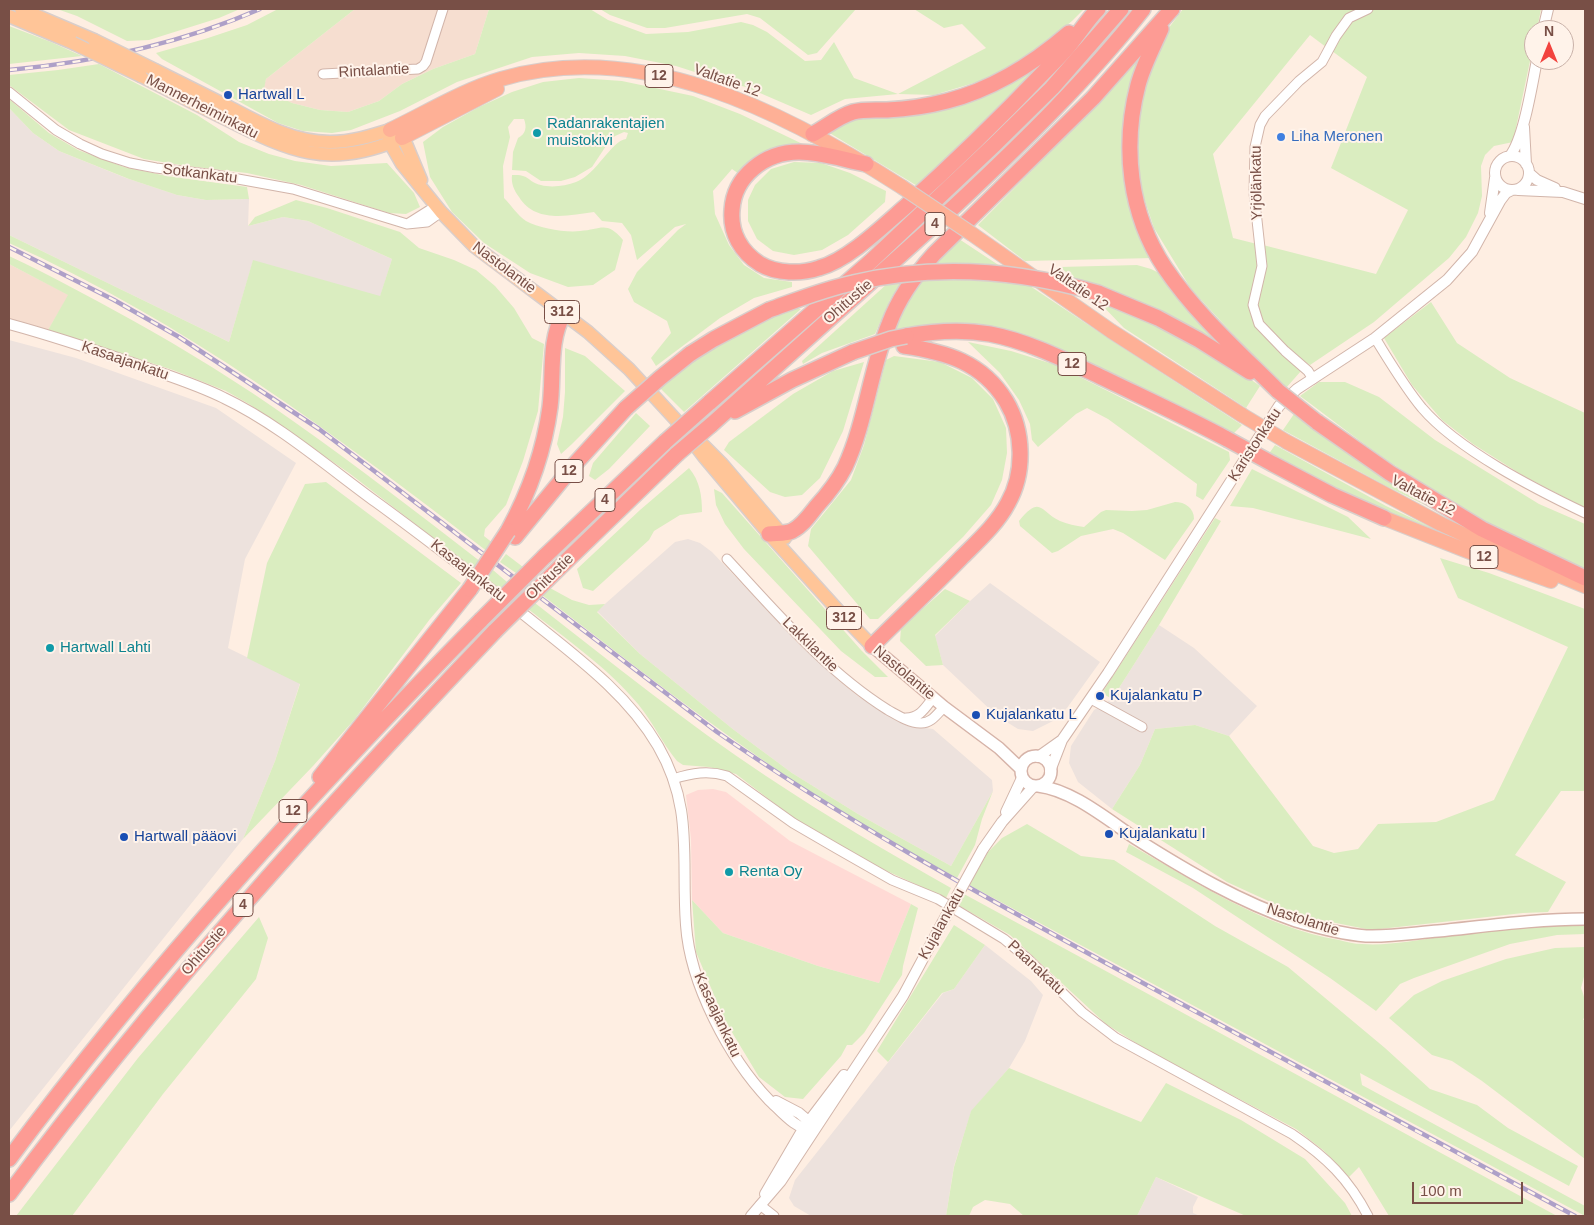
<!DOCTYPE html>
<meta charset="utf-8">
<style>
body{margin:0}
#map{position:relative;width:1594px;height:1225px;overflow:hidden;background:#feeee2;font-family:Arial,sans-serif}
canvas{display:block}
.frame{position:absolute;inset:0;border:10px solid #784f46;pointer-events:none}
.north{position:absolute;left:1524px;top:20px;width:50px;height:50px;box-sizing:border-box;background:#fff3ea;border:1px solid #c9b1a8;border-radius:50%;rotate:0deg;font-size:14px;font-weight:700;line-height:20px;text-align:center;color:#784f46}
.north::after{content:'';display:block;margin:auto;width:18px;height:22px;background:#f2433e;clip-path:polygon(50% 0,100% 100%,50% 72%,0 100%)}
.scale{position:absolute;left:1412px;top:1182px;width:111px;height:22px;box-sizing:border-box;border:2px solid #784f46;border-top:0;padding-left:6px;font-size:15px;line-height:18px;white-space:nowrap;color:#784f46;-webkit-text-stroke:4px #fff3ea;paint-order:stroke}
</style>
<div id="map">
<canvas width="1594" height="1225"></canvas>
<div class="frame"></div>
<div class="north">N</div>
<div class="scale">100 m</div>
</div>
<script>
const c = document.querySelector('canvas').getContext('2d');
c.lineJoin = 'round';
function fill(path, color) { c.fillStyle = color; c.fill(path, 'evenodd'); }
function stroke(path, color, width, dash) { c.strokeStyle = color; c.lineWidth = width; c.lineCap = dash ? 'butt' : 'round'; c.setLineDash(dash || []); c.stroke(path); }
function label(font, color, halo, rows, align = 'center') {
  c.font = font + ' Arial,sans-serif'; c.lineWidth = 4; c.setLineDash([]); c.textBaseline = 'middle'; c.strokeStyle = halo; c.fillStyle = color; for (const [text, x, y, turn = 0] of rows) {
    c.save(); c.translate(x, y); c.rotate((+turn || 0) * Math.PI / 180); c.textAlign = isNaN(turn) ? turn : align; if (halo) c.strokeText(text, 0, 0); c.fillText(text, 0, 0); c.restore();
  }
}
const residential = new Path2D(`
 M355,9H489L475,54L433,69L402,84L379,101L348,112L320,110L292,103L263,89L266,79Z
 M9,264L69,295L48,330L9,320Z`);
const commercial = new Path2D(`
 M713,789L726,792L790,841L911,904L879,983L818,966L723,933L692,900L691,839L686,795L698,790Z`);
const industrial = new Path2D(`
 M9,108L33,133L59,151L126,178L177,195L206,200L249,199L248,226L283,217L308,221L392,259L380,297L253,261L229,342L9,235Z
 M9,340L76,358L216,408L296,463L245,559L228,648L300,683L275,761L243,839L9,1131Z
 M688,539L700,543L712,552L797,642L839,681L859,697L911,726L933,729L992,780L993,791L951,866L858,814L792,773L734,730L640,654L597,611L675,542Z
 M990,583L1100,662L1067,708L1053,721L1033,731L1018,729L997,716L943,665L935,636L970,601Z
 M1159,625L1194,648L1257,706L1229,736L1195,725L1155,729L1140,765L1112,809L1078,782L1069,763L1071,746L1094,710L1112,699Z
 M985,945L1031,981L1043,995L1025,1041L1009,1068L971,1112L954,1166L946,1216H811L794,1206L789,1198L795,1180L943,993L954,989Z
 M1156,1177L1198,1197L1193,1207V1213L1200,1216H1137Z`);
const green = new Path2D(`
 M57,9H240L219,18L149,40L127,41L77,16Z
 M278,9H355L266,79L264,89L292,103L320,110L348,112L379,101L402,84L433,69L475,54L489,9H590L608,20L646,34L688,32L741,22L753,25L767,32L805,61L821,60L834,42L854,78L898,94L986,48L962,24L944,28L914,9H1084L1072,21L1028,57L987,79L934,95L898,94L845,99L811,115L746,87L729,83L676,66L625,56L579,53L532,57L457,82L400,111L351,130L332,133L303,131L278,123L162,59L156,53L208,38L247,25Z
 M600,9H856L817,53L808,55L760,18L747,14L665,28H647L610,15Z
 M1183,9H1358L1346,14L1326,47L1310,35L1213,154L1233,238L1257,244L1260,267L1256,325L1281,353L1301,371L1286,388L1258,361L1191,289L1154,228L1142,192L1136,152L1139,106L1145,76L1165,33Z
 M1399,9H1541L1537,30H1534V42L1513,142L1494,146L1485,155L1481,166L1482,196L1478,213L1466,237L1449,258L1374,322L1310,365L1288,349L1262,322L1258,305L1266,266L1263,245L1376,274L1408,210L1331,168L1367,77L1332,51L1350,20L1372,10H1398Z
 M9,26L51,42L82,56L9,64Z
 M1150,39L1125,120L1153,258L1025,261L978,225L1059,143L1114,84Z
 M1061,46L919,187L828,132L855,115L933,108Z
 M99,64L197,115L239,142L269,154L295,161L331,166L387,163L414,193L420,207L406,214L389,213L301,185L247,173L187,166L144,159L69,130L9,85V75L58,70Z
 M579,78L622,81L693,96L740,114L811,148L739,174L732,169L713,191L715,214L729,245L744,265L764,278L792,282V287L754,298L720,318L656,366L651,358L671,333L667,321L634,302L628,289L637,272L678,230L686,224L675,227L637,260L631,235L622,223L602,221L594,212C567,216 535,223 519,197C514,190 511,184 512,175C531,174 527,182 541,185C551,188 566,186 576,182C597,174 611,141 626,139L628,133L624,132L615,136L610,140L592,167L575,177L561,181H541L526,171L512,170L513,152L518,138C526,134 527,127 524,119H514L508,127L510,137L503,166L504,198C511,205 518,216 526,221C539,228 566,233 580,231C601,230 606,220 623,240L615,270L593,285L568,287L530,273L484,243L452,212L430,177L423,142L443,127L479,107L512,92L543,82Z
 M9,99L49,133L78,150L124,167L167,176L247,187L249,199L206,200L177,195L129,179L59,151L33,133L9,108Z
 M794,162L821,163L850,173L886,191L885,202L848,235L822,250L794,255L773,251L757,239L748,221V200L755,185L771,169Z
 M296,200L327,208L400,232L419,248L454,260L476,270L495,286L514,308L532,338L544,344L538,411L523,461L506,505L485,529L484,536L494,544L488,552C337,436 184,321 9,243V235L229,342L253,260L380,296L392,259L308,221L283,217L248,226L255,217Z
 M959,239L1006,270L931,267Z
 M9,256C50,275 90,297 130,319C186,350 241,384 293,421C357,466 419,514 481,562L475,570L349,473L249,404L226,391L173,370L48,330L68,295L9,264Z
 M1137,265L1151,269L1165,276L1239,360L1078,282L1060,267Z
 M957,277L1024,282L1114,342L1242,425L1231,436L1021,338L893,333L901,312L923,278Z
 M901,282L890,300L875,334L822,353L803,364L802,361L888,283Z
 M1096,299L1139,315L1209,350L1260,386L1246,408L1124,328Z
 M1431,302L1457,343L1510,378L1585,413V508L1522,475L1473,444L1442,420L1412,385L1384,338Z
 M792,308L801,309L684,412L659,387C702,351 740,330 792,308Z
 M968,342L1011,351L1056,365L1229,452L1230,460L1203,500L1196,496L1197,484L1108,419L1087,408L1076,414L1038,447L1032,440L1030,424L1019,400L1000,373Z
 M565,348L585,356L625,391L572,444L561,454L557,444L563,417L565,392Z
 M894,356L940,362L972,378L993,399L1006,428L1007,453L1002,480L991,505L963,537L878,619H870L808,546L811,529L851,480L864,445L886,360Z
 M864,362L843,431L820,478L802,495L785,497L770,492L724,450L729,442L793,394L833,371Z
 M1319,382H1345L1379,397L1435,440L1539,504L1585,524V571C1522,544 1462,509 1405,472C1369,449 1334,421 1300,396Z
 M636,413L650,426L609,469L595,480L589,476L593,463Z
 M1294,414L1381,474L1460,522L1388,487L1283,430Z
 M1275,445L1386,506L1465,543L1363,505L1268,455Z
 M689,468C700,481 702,496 702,512L680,515L654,531L649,540L593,591L583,588L577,569L640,510Z
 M1252,469L1348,517L1371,539L1253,508L1230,506Z
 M326,482L461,583L430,619L354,720L313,766L243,839L275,761L300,684L247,658L267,563L305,484Z
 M714,489L722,493L861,650L888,677H875L841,651L744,549L725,524L716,505Z
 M1175,502C1185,502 1194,508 1194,519L1165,560L1123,533L1113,529L1081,536L1058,551L1052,553L1020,526L1019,521C1041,494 1040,512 1060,521C1067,524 1076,526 1084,527L1101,512L1106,510L1132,511L1147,510Z
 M1215,518L1221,521L1159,625L1112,699L1102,693Z
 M506,554L523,567L516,573L500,562Z
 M1440,558L1489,573L1585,609V791H1561L1515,855L1566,882L1548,912L1523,913L1371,930L1301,916L1227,882L1112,809L1140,765L1155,729L1195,725L1229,736L1313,846L1334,853L1358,849L1378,824L1436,822L1494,800L1568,647L1458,598Z
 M493,570L507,582L500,589L486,578Z
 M550,588L572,600L589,605L605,604L597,612L640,654L734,730L792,773L858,814L951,866L993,791L982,819L975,845L957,878C905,849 853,821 804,788C713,728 628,661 542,595Z
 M945,589L970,601L935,635L943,665L926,666L900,641L901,628Z
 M535,603C611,662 686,723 766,776C826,816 889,853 951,888L946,898L876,866L796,820L736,774L709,767L683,765L677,761C662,743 653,722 638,704C607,667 566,639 528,609Z
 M1027,824L1081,856L1114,860L1215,926L1288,967L1385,1048L1430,1089L1477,1105L1508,1128L1578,1166L1569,1186L1360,1073L1362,1085L1585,1206V1216L969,885L988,852L1002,838Z
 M1129,844C1196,882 1263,927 1339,940C1347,942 1354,944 1362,944C1388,946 1416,940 1441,937C1489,931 1537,924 1585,925V934L1557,935L1510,944L1414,978L1400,984L1376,1011L1330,978L1193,888L1126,852Z
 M964,894L1557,1216H1389L1359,1167L1349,1177L1323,1150L1296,1129L1147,1050L1106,1024L1010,935L958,905Z
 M692,900L723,933L818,966L879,983L911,904L918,908L903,966L902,975L864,1033L852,1045H847L841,1056L803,1099L785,1097L759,1077L724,1019L696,952Z
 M259,917L268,938L256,979L163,1094L72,1216H16L138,1058Z
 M954,925L985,945L954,989L942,993L888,1062L877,1051Z
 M1585,947V973L1581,988C1585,998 1588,1010 1583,1020H1585V1159L1482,1081L1452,1061L1432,1055L1389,1018L1414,995L1442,981L1506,959L1555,948Z
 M1009,1068L1141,1122L1166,1083L1241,1120L1305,1159L1345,1203L1352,1216H1246L1156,1177L1137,1216H1024L1010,1204L985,1200L973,1207L969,1216H946L954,1167L971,1111Z`);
const minor = new Path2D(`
 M323,74L418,69L423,66L426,62L443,9
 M9,92L56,130L80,144L102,154L130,163L156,168L216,175L293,189L407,224L427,222L441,212
 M409,223L436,206
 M1375,338C1390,362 1404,386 1422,408C1458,450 1535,489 1585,513
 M1313,379L1308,371L1285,351L1259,324L1253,305L1262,266L1254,193L1255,147L1260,125L1265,116L1299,81L1322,62L1336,36L1349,18L1368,9
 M727,559C777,613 826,671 888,710C897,715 909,723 920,723C931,724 937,714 944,707
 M1091,699L1142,727
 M906,718C920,718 925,708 933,698
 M673,779C692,773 708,770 727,776L793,823L836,848L892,880L938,899L1004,939L1028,959L1082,1012L1116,1038L1292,1134C1326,1157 1349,1179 1368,1216
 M760,1205L774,1216`);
const tertiary = new Path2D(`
 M1543,30L1548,9
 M1524,127L1526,164
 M1495 173a17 17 0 1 1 34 0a17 17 0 1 1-34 0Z
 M1510,156C1524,138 1532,84 1537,60
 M1529,173L1537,180L1555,188
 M1518,190L1563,192L1585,199
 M1490,213L1495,178
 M9,324C53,336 95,350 138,365C166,375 196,384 224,398C277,423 328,467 376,502C427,539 477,578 527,617C574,655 627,693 658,746C694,808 681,858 686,925C690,984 729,1058 769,1100C781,1111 796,1130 813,1130
 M1038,757L1062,740
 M1050,771L1062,740L1108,673L1279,406L1297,389L1375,338L1447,280L1472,252L1500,201L1506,193L1512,190
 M1006,812L1022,778
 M983,849L1002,822L1034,786
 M776,1101L799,1113L812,1124
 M765,1194L803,1129L844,1075
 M751,1216L781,1181L852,1073L903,996L940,927`);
const secondary = new Path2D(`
 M872,646L944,707L999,748L1021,769
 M1021 771a15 15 0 1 1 30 0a15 15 0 1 1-30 0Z
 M1038,786C1073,790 1109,821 1138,840C1187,871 1240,902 1296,921C1319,928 1342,934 1366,936C1390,937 1414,933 1438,931C1487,926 1536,919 1585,919`);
const primary = new Path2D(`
 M21,9L94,40
 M9,16L73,43
 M157,71C181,83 205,95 229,107C261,124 293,142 330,142C351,142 371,136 390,130
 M141,76C169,90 197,105 226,119C289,151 328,169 397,140
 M390,130L389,137L390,143L402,164L441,212L474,246L588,332L629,369L676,420L705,458L769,534L844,617L872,646
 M395,132L406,144L421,180
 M699,441L722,464L785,538`);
const trunk = new Path2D(`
 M390,130C426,113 463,90 501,79C642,38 785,112 902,187
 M402,138L497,89
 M972,234L1111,331L1242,415
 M1287,442L1441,524L1484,544L1585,586
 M1384,518L1475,554L1551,581`);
const motorway = new Path2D(`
 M1161,29C1153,47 1143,66 1138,85C1122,146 1129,214 1165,268C1196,314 1239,352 1278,391
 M813,134C826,127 839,116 853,112C863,109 876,110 887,110C907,109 928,106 947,101C994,89 1033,64 1069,33
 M866,164C844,160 822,152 799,152C765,152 734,176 732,210C730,233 741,252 760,264C777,274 801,274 819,268C848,260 882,227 905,207C954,163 1001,117 1046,70C1056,60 1066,50 1074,39C1082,29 1089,18 1098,9
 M1098,293L1158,318L1199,340L1250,372
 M906,336C934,331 962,329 990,334C1027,341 1063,359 1097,375C1140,396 1184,416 1227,439
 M690,354L714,339L769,310
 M709,403L870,262L994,145L1052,88L1121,9
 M735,411L792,380L853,352
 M1317,422L1390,473L1482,529L1585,578
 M711,425C793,351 875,279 956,205C1022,143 1087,80 1143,9
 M1273,464L1332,495L1384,518
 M508,531C530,491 544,452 550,407C554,376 548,341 564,313
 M769,534C776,533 785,534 792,531C802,526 809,516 816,507C827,495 838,481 845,467C866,422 870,370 889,324C899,297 915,275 934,254L1093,98L1172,9
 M515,537L574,465L626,408
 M544,557L665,442
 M559,568L677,454
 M872,646C902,616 932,588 961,558C978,541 997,524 1008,503C1025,473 1024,431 1006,401C982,362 946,352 904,346
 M320,777L470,589
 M9,1159C152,967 314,790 481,620
 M9,1194C157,995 324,811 495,631`);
const rail = new Path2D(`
 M9,70C95,62 180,44 260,9
 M9,247L114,300L179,337L319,429L717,732C841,818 972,890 1104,962C1261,1047 1418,1132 1575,1216`);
const tertiaryBridge = new Path2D(`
 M940,927L983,849`);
const primaryBridge = new Path2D(`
 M94,40L157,71
 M73,43L141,76`);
const trunkBridge = new Path2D(`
 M902,187L972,234
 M1242,415L1287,442`);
const motorwayBridge = new Path2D(`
 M769,310C797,300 824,289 853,283C934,264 1018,270 1098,293
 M853,352L891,339L906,336
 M1278,391L1317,422
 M626,408L660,378L690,354
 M1227,439L1273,464
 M665,442L709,403
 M677,454L711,425
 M470,589L508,531
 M481,620L544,557
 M495,631L559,568`);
const markers = [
 [228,95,5,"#1a4fb4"],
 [537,133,5,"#0f9aa8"],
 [1281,137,5,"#3f7fe0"],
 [50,648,5,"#0f9aa8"],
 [1100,696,5,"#1a4fb4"],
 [976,715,5,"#1a4fb4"],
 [1109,834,5,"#1a4fb4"],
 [124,837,5,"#1a4fb4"],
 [729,872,5,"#0f9aa8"]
];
const shields = [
 [659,76,28],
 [935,224,20],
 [562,312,35],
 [1072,364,28],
 [569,471,28],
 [605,500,20],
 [1484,557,28],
 [844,618,35],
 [293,811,28],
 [243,905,20]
];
const shieldNames = [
 ["12",659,76],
 ["4",935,224],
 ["312",562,312],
 ["12",1072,364],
 ["12",569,471],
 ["4",605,500],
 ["12",1484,557],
 ["312",844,618],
 ["12",293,811],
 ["4",243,905]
];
const streetNames = [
 ["Rintalantie",374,71,-3],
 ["Valtatie 12",727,81,20],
 ["Mannerheiminkatu",202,107,27],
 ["Sotkankatu",200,174,7],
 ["Yrjölänkatu",1257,183,-91],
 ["Nastolantie",504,268,37],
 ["Valtatie 12",1078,288,35],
 ["Ohitustie",848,302,-41],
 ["Kasaajankatu",125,361,19],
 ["Karistonkatu",1255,445,-57],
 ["Valtatie 12",1423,496,28],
 ["Kasaajankatu",468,571,38],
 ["Ohitustie",550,577,-44],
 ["Lakkilantie",810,645,44],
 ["Nastolantie",904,673,40],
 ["Nastolantie",1303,920,18],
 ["Kujalankatu",942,924,-61],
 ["Ohitustie",204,951,-49],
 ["Paanakatu",1036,968,43],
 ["Kasaajankatu",717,1015,65]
];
const transitNames = [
 ["Hartwall L",238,95],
 ["Kujalankatu P",1110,696],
 ["Kujalankatu L",986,715],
 ["Kujalankatu I",1119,834],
 ["Hartwall pääovi",134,837]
];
const cultureNames = [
 ["Radanrakentajien",547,124],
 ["muistokivi",547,141],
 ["Hartwall Lahti",60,648],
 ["Renta Oy",739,872]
];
const shopNames = [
 ["Liha Meronen",1291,137]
];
fill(residential, '#f6ded0');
fill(commercial, '#ffdad5');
fill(industrial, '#ede2dd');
fill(green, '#daedc0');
stroke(minor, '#d2b5aa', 11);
stroke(tertiary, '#d2b5aa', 12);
stroke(secondary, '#d6b3a8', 14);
stroke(primary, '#d9cecb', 15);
stroke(trunk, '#d9cecb', 16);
stroke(motorway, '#d9cecb', 18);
stroke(minor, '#fff', 9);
stroke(tertiary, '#fff', 10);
stroke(secondary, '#fff', 11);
stroke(primary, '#ffc598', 12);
stroke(trunk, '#feb096', 14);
stroke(motorway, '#fd9b94', 15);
stroke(rail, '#aea0c8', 4.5);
stroke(rail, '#fff3ea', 2.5, [8]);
stroke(tertiaryBridge, '#d2b5aa', 12, []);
stroke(primaryBridge, '#d9cecb', 15, []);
stroke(trunkBridge, '#d9cecb', 16, []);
stroke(motorwayBridge, '#d9cecb', 18, []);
stroke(tertiaryBridge, '#fff', 10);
stroke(primaryBridge, '#ffc598', 12);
stroke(trunkBridge, '#feb096', 14);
stroke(motorwayBridge, '#fd9b94', 15);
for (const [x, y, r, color] of markers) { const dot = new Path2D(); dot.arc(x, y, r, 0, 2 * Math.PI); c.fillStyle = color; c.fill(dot); stroke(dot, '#fff3ea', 2); }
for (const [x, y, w] of shields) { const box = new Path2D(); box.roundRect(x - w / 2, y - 11.5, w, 23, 4); c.fillStyle = '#fff3ea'; c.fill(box); stroke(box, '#784f46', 1); }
label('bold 14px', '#784f46', null, shieldNames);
label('15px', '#784f46', '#fff3ea', streetNames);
label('15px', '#164399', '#fff3ea', transitNames, 'left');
label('15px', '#0d838f', '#fff3ea', cultureNames, 'left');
label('15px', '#366cbe', '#fff3ea', shopNames, 'left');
</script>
